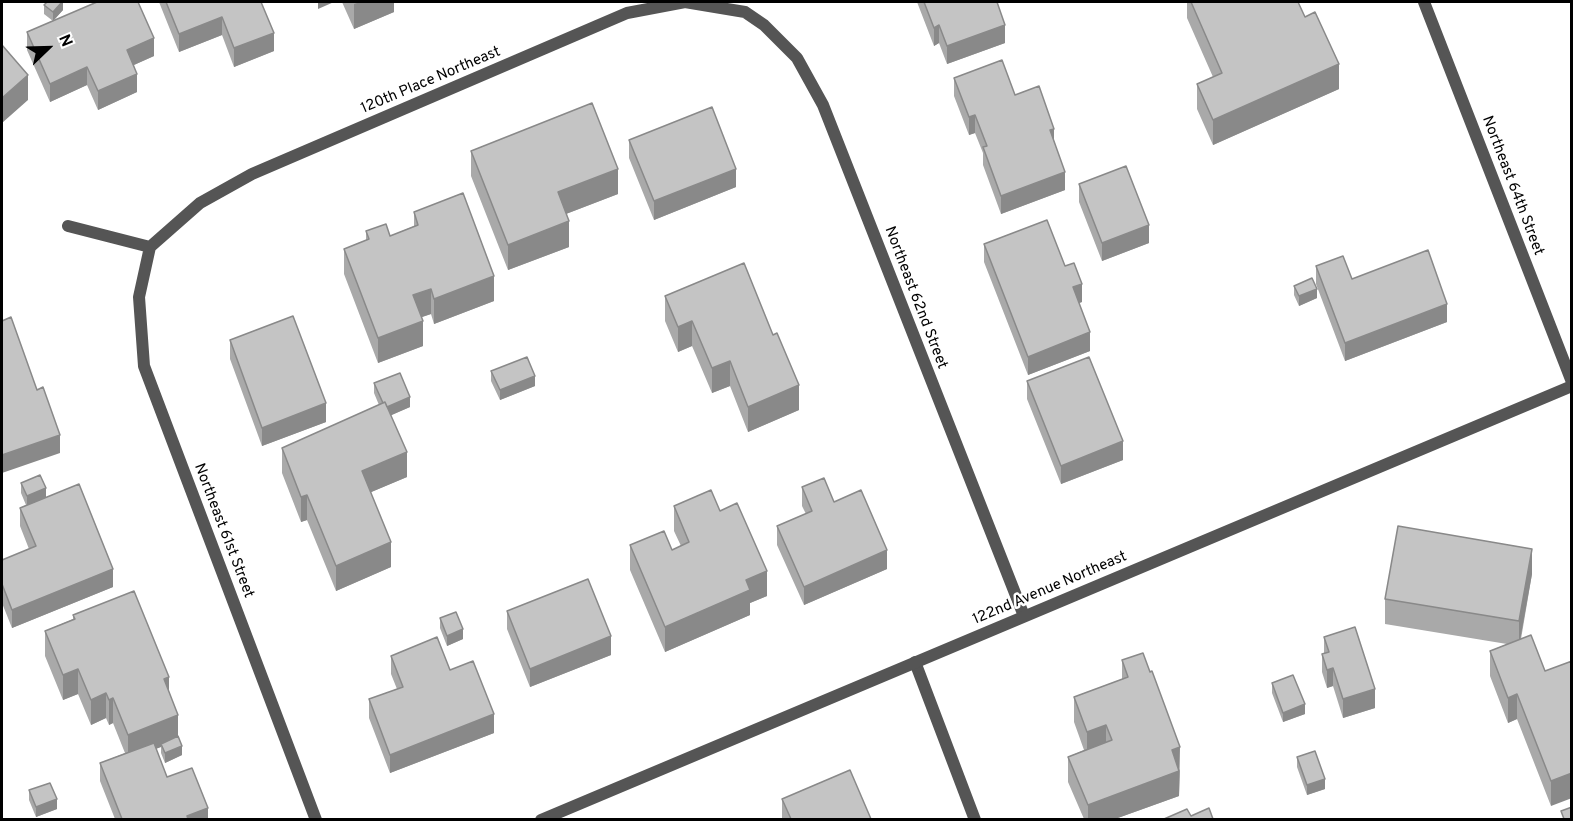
<!DOCTYPE html>
<style>
body{margin:0}
#map{position:relative;width:1573px;height:821px;overflow:hidden;background:#fff;font-family:Overpass,sans-serif}
canvas{display:block}
.frame{position:absolute;inset:0;border:3px solid #000;pointer-events:none}
.north{position:absolute;left:18px;top:18px;width:60px;height:60px;-webkit-text-stroke:4px #fff;paint-order:stroke;rotate:67deg;font-size:16px;font-weight:700;line-height:24px;text-align:center;color:#000}
.north::after{content:'';display:block;margin:auto;width:21px;height:27px;background:#000;clip-path:polygon(50% 0,100% 100%,50% 72%,0 100%)}
</style>
<div id="map">
<canvas width="1573" height="821"></canvas>
<div class="frame"></div>
<div class="north">N</div>
</div>
<script>
const c = document.querySelector('canvas').getContext('2d');
c.lineJoin = 'round';
function stroke(path, color, width, dash) { c.strokeStyle = color; c.lineWidth = width; c.lineCap = dash ? 'butt' : 'round'; c.setLineDash(dash || []); c.stroke(path); }
function fill(path, color) { c.fillStyle = color; c.fill(path, 'evenodd'); }
function label(font, color, halo, rows, align = 'center') {
  c.font = font + ' Overpass,sans-serif'; c.lineWidth = 5; c.setLineDash([]); c.textBaseline = 'middle'; c.strokeStyle = halo; c.fillStyle = color; for (const [text, x, y, turn = 0] of rows) {
    c.save(); c.translate(x, y); c.rotate((+turn || 0) * Math.PI / 180); c.textAlign = isNaN(turn) ? turn : align; if (halo) c.strokeText(text, 0, 0); c.fillText(text, 0, 0); c.restore();
  }
}
const minor = new Path2D(`
 M1424,2L1572,382
 M68,226L150,247
 M150,247L200,203L252,174L627,13L685,2L745,12L764,25L797,58L823,105L1024,616
 M150,247L139,297L144,366L316,820
 M915,662L975,820`);
const tertiary = new Path2D(`
 M541,820L1572,386`);
const wall = new Path2D(`
 M63,2V10L54,20L154,56L134,65L137,92L98,110L87,85L50,102L27,50V32L53,21L44,14V5Z
 M159,2H261L274,51L234,67L222,35L179,52Z
 M342,2H394V12L354,29Z
 M917,2H997L1005,43L947,64L939,43L934,46Z
 M1187,2H1298L1339,89L1213,145L1197,109V84L1213,77L1187,18Z
 M954,78L1015,95L1054,141L1065,190L1001,214L983,165V153L975,133L969,135L954,96Z
 M629,140L736,187L654,220L629,158Z
 M471,151L618,194L566,214L569,247L508,270L471,176Z
 M1079,184L1149,243L1102,261L1079,202Z
 M414,212L494,301L434,324L431,314L422,317L423,346L378,363L344,274V249L366,240V231L390,236L414,226Z
 M984,244L1065,266L1082,302L1079,303L1090,351L1028,375L984,262Z
 M1316,266L1352,279L1447,322L1345,361L1316,284Z
 M1294,286L1317,298L1299,306L1294,295Z
 M665,296L799,410L748,432L730,386L712,393L692,346L678,352L665,321Z
 M230,340L326,422L262,446L230,359Z
 M491,371L535,386L500,400L491,381Z
 M1027,381L1123,460L1061,484L1027,399Z
 M374,383L410,407L391,415L407,477L371,492L391,567L336,591L307,520L301,522L282,473V448L379,405L374,393Z
 M21,483L46,497L113,587L12,628L2,603V560L29,549L20,526V508L26,505L21,493Z
 M802,487L834,502L887,569L804,605L777,545V526L806,514L802,506Z
 M674,506L720,511L767,596L750,603V615L665,652L630,570V545L672,550L681,546L674,531Z
 M1532,574L1521,639L1545,671L1572,661L1551,806L1517,719L1508,723L1490,676V651L1507,644L1385,624V599Z
 M507,611L611,655L530,687L507,629Z
 M73,615L169,692L182,755L165,763L161,753V747L156,748L167,777L208,819H115L100,781V763L125,753L113,723L109,725L106,718L91,725L78,694L63,700L45,656V631L73,619Z
 M440,618L463,639L447,646L440,628Z
 M1324,637L1375,708L1343,718L1333,686L1327,688L1322,672V654L1324,653Z
 M391,656L450,670L494,733L390,773L369,718V699L397,689L391,674Z
 M1122,660L1180,772L1179,796L1115,819H1084L1068,782V757L1084,750L1074,722V697L1122,679Z
 M1272,683L1305,714L1283,722L1272,693Z
 M1297,757L1325,789L1307,795L1297,767Z
 M29,790L57,809L36,817L29,800Z
 M782,799L871,819H782Z`);
const shadedWall = new Path2D(`
 M62,2H63V10L53,21V12Z
 M318,2H334L318,9Z
 M360,2H394V12L354,29V4Z
 M222,17V35L179,52V34Z
 M939,25V43L934,46V28Z
 M1005,25V43L947,64V46Z
 M274,33V51L234,67V48Z
 M154,38V56L127,68V50Z
 M1339,64V89L1213,145V120Z
 M87,67V85L50,102V84Z
 M137,74V92L98,110V91Z
 M28,75V100L2,123V98Z
 M975,115V133L969,135V117Z
 M1054,129V147L1050,130Z
 M618,169V194L558,217V192Z
 M736,169V187L654,220V201Z
 M1065,172V190L1001,214V196Z
 M569,221V247L508,270V245Z
 M1149,225V243L1102,261V243Z
 M494,276V301L434,324V299Z
 M1082,284V302L1073,305V287Z
 M431,289V314L413,320V295Z
 M1317,289V298L1299,306V296Z
 M1447,304V322L1345,361V343Z
 M423,321V346L378,363V338Z
 M692,321V346L678,352V327Z
 M1090,332V351L1028,375V357Z
 M730,361V386L712,393V368Z
 M535,376V386L500,400V390Z
 M799,385V410L748,432V407Z
 M410,397V407L385,418V408Z
 M326,403V422L262,446V428Z
 M60,435V453L2,473V455Z
 M1123,441V460L1061,484V466Z
 M407,452V477L362,496V471Z
 M46,488V498L27,506V496Z
 M307,495V520L301,522V497Z
 M391,542V567L336,591V566Z
 M1532,549V574L1519,646V621Z
 M887,550V569L804,605V587Z
 M113,569V587L12,628V610Z
 M767,571V596L750,603V615L665,652V627L746,580Z
 M463,629V639L447,646V636Z
 M611,636V655L530,687V669Z
 M1333,668V686L1327,688V670Z
 M78,669V694L63,700V675Z
 M169,677V702L164,679Z
 M1375,689V708L1343,718V699Z
 M106,693V718L91,725V700Z
 M1517,694V719L1508,723V698Z
 M113,698V723L109,725V700Z
 M1305,704V714L1283,722V713Z
 M494,714V733L390,773V755Z
 M178,715V740L161,744V747L128,760V735Z
 M1106,725V750L1087,757V732Z
 M182,746V755L165,763V753Z
 M1180,747L1179,796L1115,819H1088V805L1172,750Z
 M1572,773V798L1551,806V781Z
 M1325,779V789L1307,795V785Z
 M57,799V809L36,817V807Z
 M208,808V819H187V816Z`);
const building = new Path2D(`
 M47,2H62L53,12L44,5Z
 M97,2H138L154,38L127,50L137,74L98,91L87,67L50,84L27,32Z
 M166,2H261L274,33L234,48L222,17L179,34Z
 M924,2H997L1005,25L947,46L939,25L934,28Z
 M1191,2H1298L1305,17L1315,12L1339,64L1213,120L1197,84L1222,73Z
 M2,45L28,75L2,98Z
 M1002,60L1015,95L1039,86L1054,129L1050,130L1065,172L1001,196L983,147L987,146L975,115L969,117L954,78Z
 M592,103L618,169L558,192L569,221L508,245L471,151Z
 M712,107L736,169L654,201L629,140Z
 M1126,166L1149,225L1102,243L1079,184Z
 M463,193L494,276L434,299L431,289L413,295L423,321L378,338L344,249L369,239L366,231L386,224L390,236L418,225L414,212Z
 M1047,220L1065,266L1074,263L1082,284L1073,287L1090,332L1028,357L984,244Z
 M1428,250L1447,304L1345,343L1316,266L1343,256L1352,279Z
 M744,263L773,335L777,333L799,385L748,407L730,361L712,368L692,321L678,327L665,296Z
 M1312,278L1317,289L1299,296L1294,286Z
 M293,316L326,403L262,428L230,340Z
 M11,317L37,390L43,387L60,435L2,455V321Z
 M527,357L535,376L500,390L491,371Z
 M1089,357L1123,441L1061,466L1027,381Z
 M400,373L410,397L387,407L385,402L383,403L374,383Z
 M385,402L407,452L362,471L391,542L336,566L307,495L301,497L282,448Z
 M40,475L46,488L27,496L21,483Z
 M824,478L834,502L861,490L887,550L804,587L777,526L812,511L802,487Z
 M79,484L113,569L12,610L2,584V560L36,546L20,508Z
 M711,490L720,511L737,503L767,571L746,580L750,590L665,627L630,545L664,531L672,550L689,542L674,506Z
 M1398,526L1532,549L1519,621L1385,599Z
 M588,579L611,636L530,669L507,611Z
 M134,591L169,677L164,679L178,715L128,735L113,698L109,700L106,693L91,700L78,669L63,675L45,631L75,619L73,615Z
 M456,612L463,629L447,636L440,618Z
 M1355,627L1375,689L1343,699L1333,668L1327,670L1322,654L1329,652L1324,637Z
 M1531,635L1545,671L1572,661V773L1551,781L1517,694L1508,698L1490,651Z
 M437,637L450,670L473,661L494,714L390,755L369,699L403,687L391,656Z
 M1143,653L1150,672L1152,671L1180,747L1172,750L1179,771L1088,805L1068,757L1112,740L1106,725L1087,732L1074,697L1128,677L1122,660Z
 M1293,675L1305,704L1283,713L1272,683Z
 M178,736L182,746L165,753L161,744Z
 M154,743L167,777L192,768L208,808L187,816L188,819H122L100,763Z
 M1315,751L1325,779L1307,785L1297,757Z
 M850,770L871,819H791L782,799Z
 M50,783L57,799L36,807L29,790Z
 M1572,807V819H1564L1561,811Z
 M1209,808L1213,819H1164L1187,809L1191,816Z`);
const streetNames = [
 ["120th Place Northeast",431,81,-23],
 ["Northeast 64th Street",1512,186,69],
 ["Northeast 62nd Street",915,298,69],
 ["Northeast 61st Street",223,531,69],
 ["122nd Avenue Northeast",1050,589,-23]
];
stroke(minor, '#555', 12);
stroke(tertiary, '#555', 12);
fill(wall, '#a9a9a9');
fill(shadedWall, '#898989');
fill(building, '#c4c4c4');
stroke(building, '#898989', 1.5);
label('15px', '#000', '#fff', streetNames);
</script>
